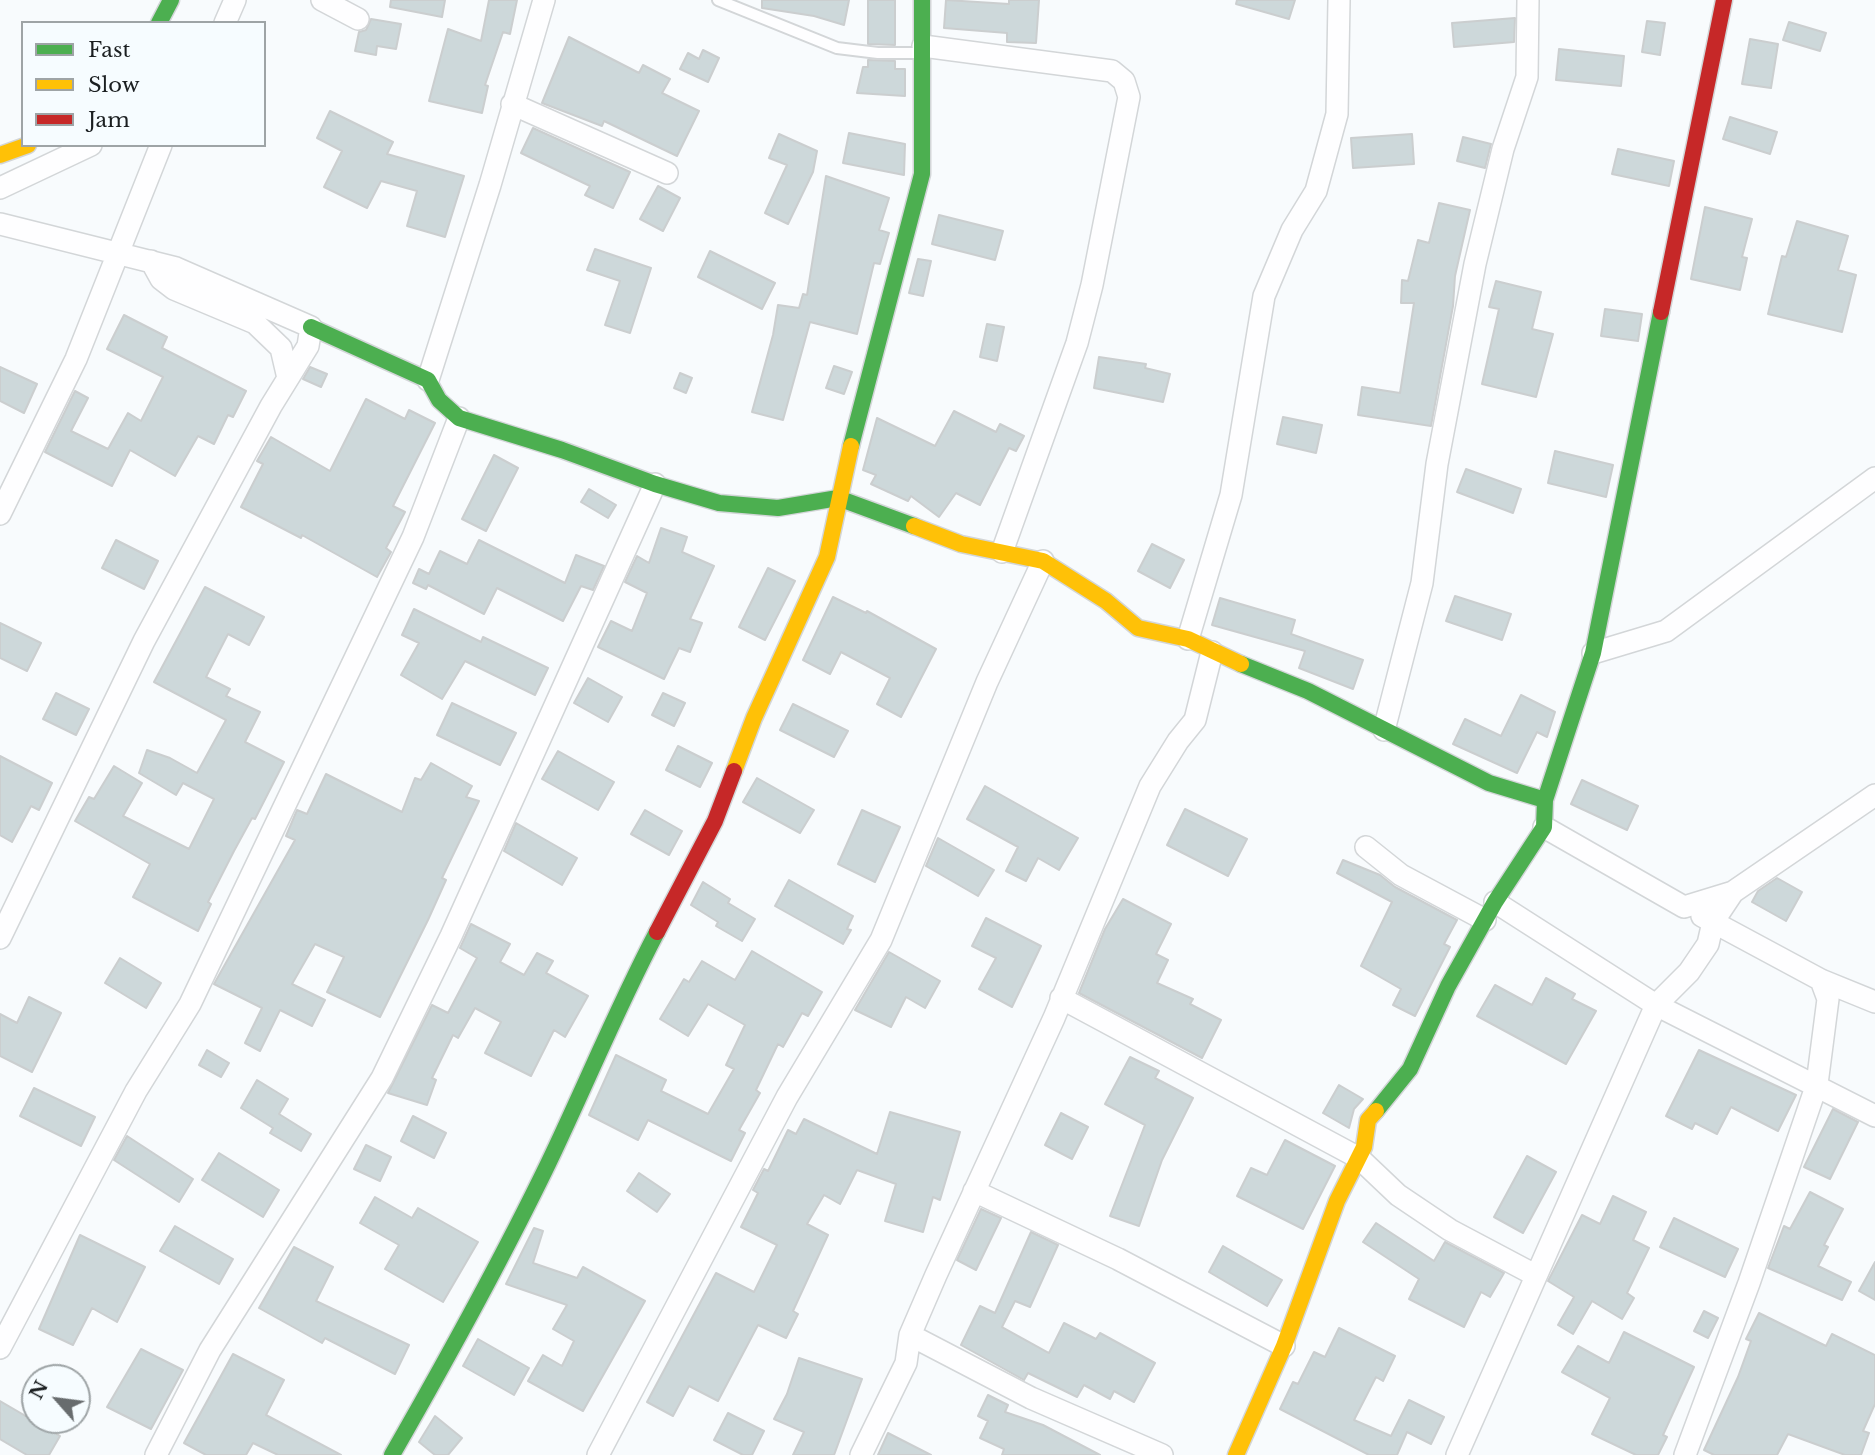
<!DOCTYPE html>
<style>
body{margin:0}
#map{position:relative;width:1875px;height:1455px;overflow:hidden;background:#f8fbfd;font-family:"Libre Baskerville",serif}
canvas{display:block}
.legend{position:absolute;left:21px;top:21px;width:245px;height:126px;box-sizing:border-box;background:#f6fcff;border:2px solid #9ea4a6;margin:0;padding:9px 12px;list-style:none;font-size:21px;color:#1b1f21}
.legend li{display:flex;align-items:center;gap:14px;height:35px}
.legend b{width:35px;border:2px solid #9ea4a6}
.north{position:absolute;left:21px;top:1364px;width:70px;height:70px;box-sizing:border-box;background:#f6fcff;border:2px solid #9ea4a6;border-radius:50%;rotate:298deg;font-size:19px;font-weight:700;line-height:28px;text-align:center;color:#1b1f21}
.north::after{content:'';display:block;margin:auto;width:24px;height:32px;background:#686c6e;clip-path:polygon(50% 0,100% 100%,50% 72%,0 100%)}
</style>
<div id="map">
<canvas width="1875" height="1455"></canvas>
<ul class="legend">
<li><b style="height:9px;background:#4caf50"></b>Fast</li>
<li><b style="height:9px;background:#ffc107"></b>Slow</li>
<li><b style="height:9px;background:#c62828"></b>Jam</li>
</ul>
<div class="north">N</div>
</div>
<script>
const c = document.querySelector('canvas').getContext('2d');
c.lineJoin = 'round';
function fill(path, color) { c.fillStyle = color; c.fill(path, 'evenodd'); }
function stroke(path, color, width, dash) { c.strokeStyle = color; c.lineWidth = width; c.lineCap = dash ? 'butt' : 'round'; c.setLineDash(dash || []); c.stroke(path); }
const building = new Path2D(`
 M391,0H445L442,17L390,7Z
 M489,0H517L510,34L503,32L485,85L488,86L482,113L429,101L448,29L481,41Z
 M762,0H849L844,25L814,16L762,8Z
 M868,0H895V45L868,44Z
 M946,0L1009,4V0H1039L1036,43L1007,42V33L944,28Z
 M1237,0H1295L1289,19L1236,4Z
 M1515,18L1514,42L1454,47L1452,23Z
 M371,19L401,24L396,49L377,46L376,55L355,51L359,32L366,30Z
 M1647,21L1665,23L1660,55L1642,52Z
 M1789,22L1826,33L1820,51L1783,40Z
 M569,37L639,73L643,65L670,79L662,93L699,111L677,156L604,121L602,126L542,103Z
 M1750,39L1778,44L1771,88L1742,84Z
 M1559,49L1624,56L1621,86L1556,80Z
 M703,50L719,58L708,82L680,69L688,53L699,59Z
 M868,60L895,61V69H905V96L857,93L863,67H868Z
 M330,111L393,142L387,154L464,176L445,237L407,226L417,191L381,181L367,208L324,187L342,151L317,138Z
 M1730,117L1777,132L1770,154L1723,139Z
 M533,128L630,172L613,208L585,195L590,186L521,153Z
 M849,133L905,144L904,175L843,163Z
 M779,134L817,151L813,172L788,224L765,213L787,165L769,158Z
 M1412,134L1414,164L1353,168L1351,138Z
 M1463,137L1491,144L1485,168L1457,161Z
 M1618,149L1674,161L1669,186L1612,174Z
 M826,176L889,198L879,230L889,233L880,264L874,263L857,334L810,322L783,420L752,412L773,335L778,305L799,308L803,294L807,295Z
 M658,186L680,198L663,231L640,219Z
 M1439,203L1470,210L1455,276L1453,306L1431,426L1358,415L1362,387L1400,393L1414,303H1401L1402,280L1408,281L1418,240L1429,243Z
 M1705,207L1752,219L1742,257L1747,258L1740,290L1691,279Z
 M939,215L1003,231L995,260L932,244Z
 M1797,221L1848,236L1838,270L1856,275L1842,332L1768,314L1782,256L1786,257Z
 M595,249L651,268L630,333L605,325L620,281L587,270Z
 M710,251L775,283L762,309L698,277Z
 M918,259L931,261L923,296L909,293Z
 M1496,281L1541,292L1532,329L1553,334L1536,397L1482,384L1499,309L1489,307Z
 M1605,309L1642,314L1638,341L1601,336Z
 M124,315L167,337L162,348L246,391L233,417L228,415L214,444L198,436L175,476L130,450L112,486L45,452L75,391L88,398L71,431L108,449L128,413L141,421L163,377L107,349Z
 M987,324L1004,327L997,361L980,357Z
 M1099,357L1146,364L1145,368L1170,374L1163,402L1094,388Z
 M834,366L852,372L844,394L826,388Z
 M0,367L37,384L24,413L0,401Z
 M310,367L327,374L321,387L303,379Z
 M680,373L692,378L686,393L674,388Z
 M366,399L405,419L409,410L435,423L393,506L405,512L386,548L391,552L377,577L302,535L301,538L241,507L263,464L257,461L271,437L330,471Z
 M954,411L996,432L1000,424L1024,436L1016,451L1009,448L980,505L956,493L939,517L911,496L908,501L871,484L876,475L863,470L877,418L935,446Z
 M1283,417L1322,425L1316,453L1277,444Z
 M1555,451L1613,465L1606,497L1548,483Z
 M494,455L518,468L486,531L462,519Z
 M1466,469L1521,489L1513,513L1457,492Z
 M589,489L616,505L608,518L581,502Z
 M661,528L687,537L682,552L714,566L690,619L702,623L690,652L679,648L664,679L598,647L611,621L632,631L647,593L625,582L637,556L649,563Z
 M116,540L158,561L144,589L102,568Z
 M479,540L565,583L576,555L604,566L593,590L581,586L563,621L497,588L484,614L428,585L426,589L413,583L419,569L429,574L440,551L467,564Z
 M1152,544L1184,560L1170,588L1138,571Z
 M768,568L795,581L765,640L739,627Z
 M205,587L264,617L249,645L228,634L206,677L230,689L226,696L260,712L245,742L284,762L255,819L252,818L234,851L208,902L211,904L198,931L133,897L150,864L75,821L89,797L94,799L114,766L142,783L123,816L189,849L214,799L183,783L176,795L139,773L147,750L170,758L197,773L226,720L154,682Z
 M1455,596L1511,614L1502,640L1446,621Z
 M833,597L866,613L867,611L936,649L901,717L877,704L890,678L841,652L830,674L803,660Z
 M1220,598L1295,620L1291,634L1363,660L1353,689L1299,668L1305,651L1212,625Z
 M414,609L481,642L483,637L548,668L535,695L465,661L442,699L401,675L419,643L402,635Z
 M0,623L41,643L27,671L0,658Z
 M588,678L622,697L608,722L574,703Z
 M56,693L89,709L76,735L43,719Z
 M663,693L685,703L674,726L652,715Z
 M1521,695L1555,712L1547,737L1537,732L1517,773L1453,744L1465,719L1501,736Z
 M452,703L516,733L500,765L437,735Z
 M793,704L848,731L834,757L780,730Z
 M678,746L712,763L700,787L666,770Z
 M558,751L614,782L598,810L542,779Z
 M0,756L52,783L39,810L31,806L12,842L0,835Z
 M431,763L472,786L466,797L479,801L442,878L446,880L428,920L380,1017L327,992L344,957L315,944L292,984L325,1000L312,1026L280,1010L260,1051L245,1043L262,1008L214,984L295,840L286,836L297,810L307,814L326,774L402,812L415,778L421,780Z
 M757,778L814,810L800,833L743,802Z
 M1582,780L1638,806L1627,830L1571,804Z
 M985,786L1078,838L1059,870L1038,858L1026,881L1006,871L1018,847L967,819Z
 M1185,809L1247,839L1228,876L1167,845Z
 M645,810L682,831L669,855L631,834Z
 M862,810L900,827L875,882L838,864Z
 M516,823L577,858L562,885L504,851Z
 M938,838L994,870L978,896L926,866Z
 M1343,860L1380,875L1395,887L1457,920L1444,944L1450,947L1415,1016L1393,1005L1401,989L1361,966L1392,902L1337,873Z
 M1777,878L1802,892L1786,921L1752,902L1758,891Z
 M789,880L853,916L847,929L851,930L843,944L775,906Z
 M703,882L730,899L728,903L755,919L742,941L716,926L718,922L691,905Z
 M1123,899L1171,924L1156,954L1168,960L1157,983L1193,999L1190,1004L1221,1020L1202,1058L1079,993L1105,929Z
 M986,918L1041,946L1012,1007L979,989L996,958L972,946Z
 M471,924L510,944L500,962L524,975L537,953L553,961L546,973L588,996L565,1037L554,1030L531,1076L485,1053L501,1022L475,1008L458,1038L453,1035L432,1078L436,1080L427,1105L388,1093L432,1005L448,1013L470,971L477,958L460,948Z
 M752,951L822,992L808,1016L802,1013L783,1047L778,1044L756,1090L760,1093L739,1130L745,1133L731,1161L648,1120L638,1140L589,1115L616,1055L666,1080L661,1091L708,1114L734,1069L726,1065L745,1025L708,1004L688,1036L660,1019L684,979L689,982L702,961L735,980Z
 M889,952L940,981L925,1008L906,997L891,1027L855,1010Z
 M120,958L161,983L146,1008L105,983Z
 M1546,978L1575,994L1572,999L1596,1011L1566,1064L1477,1016L1495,985L1532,1005Z
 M29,997L61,1013L32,1072L0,1056V1014L17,1023Z
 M207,1050L229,1063L221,1077L199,1065Z
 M1699,1050L1796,1095L1778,1131L1731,1107L1717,1134L1695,1123L1692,1129L1666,1116Z
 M1130,1057L1159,1071L1155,1078L1193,1098L1162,1160L1139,1226L1110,1216L1145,1125L1105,1104Z
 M257,1080L288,1099L279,1114L311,1134L301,1151L270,1133L273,1128L241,1108Z
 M1339,1085L1363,1099L1354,1109L1349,1128L1323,1113Z
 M34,1088L95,1117L81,1146L20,1116Z
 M1833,1109L1858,1122L1830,1179L1804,1167Z
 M890,1112L960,1132L940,1200L933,1197L923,1232L885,1221L896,1184L857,1170L840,1204L824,1195L807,1224L828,1235L793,1311L798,1314L786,1338L758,1325L718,1401L689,1386L673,1416L647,1402L716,1273L754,1292L777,1245L741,1227L758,1193L753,1190L764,1169L768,1171L788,1130L796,1134L804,1119L877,1154Z
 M1061,1113L1088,1127L1072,1159L1045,1145Z
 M413,1116L446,1133L434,1158L401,1141Z
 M127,1136L193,1179L179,1202L114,1160Z
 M1285,1140L1335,1166L1303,1229L1237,1196L1251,1168L1267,1175Z
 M366,1145L391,1157L380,1181L354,1169Z
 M219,1153L279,1190L263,1217L202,1180Z
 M1527,1156L1556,1172L1523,1233L1494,1217Z
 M639,1173L670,1194L657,1212L627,1191Z
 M1810,1192L1843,1209L1824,1245L1828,1247L1818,1266L1851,1282L1842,1300L1768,1268L1784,1226L1790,1229Z
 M1613,1196L1646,1212L1633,1240L1649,1248L1627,1293L1634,1298L1622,1319L1592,1301L1573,1334L1558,1325L1574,1297L1548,1281L1582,1215L1600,1224Z
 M375,1197L412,1218L418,1208L478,1242L443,1302L385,1269L399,1245L360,1223Z
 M981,1209L1001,1218L976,1270L957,1260Z
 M1674,1218L1738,1249L1725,1277L1660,1247Z
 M1376,1223L1434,1261L1445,1242L1504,1273L1490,1297L1481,1292L1464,1327L1409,1299L1419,1279L1363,1242Z
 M175,1226L233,1259L219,1284L160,1251Z
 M534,1228L543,1231L533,1263L577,1278L583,1267L645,1301L583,1411L528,1381L543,1355L562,1366L574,1341L553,1329L567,1305L506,1284Z
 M1031,1232L1058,1245L1030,1307L1015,1301L1002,1327L1049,1353L1064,1323L1096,1339L1100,1333L1155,1363L1134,1402L1114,1391L1110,1399L1084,1385L1077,1397L1028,1373L1024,1380L961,1345L980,1306L995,1313Z
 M80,1235L145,1267L117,1322L92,1308L73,1345L39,1329Z
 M1223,1246L1282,1280L1267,1306L1209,1272Z
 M294,1247L333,1267L316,1301L409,1345L395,1374L325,1338L322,1343L259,1308Z
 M1875,1262V1300L1859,1291Z
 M1704,1311L1718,1318L1708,1338L1694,1331Z
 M1759,1313L1826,1346L1832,1334L1875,1355V1404L1863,1431L1869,1433L1861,1455H1845L1788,1434L1777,1455H1714L1704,1450L1738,1377L1751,1341L1746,1339Z
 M1339,1328L1395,1356L1383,1381L1376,1377L1354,1420L1391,1436L1409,1400L1444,1417L1431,1444L1407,1432L1397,1455H1369L1280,1409L1293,1382L1298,1384L1314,1352L1325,1357Z
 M1624,1332L1694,1367L1663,1435L1667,1437L1658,1455H1636L1592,1434L1610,1398L1562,1372L1578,1346L1609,1363Z
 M478,1339L529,1368L514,1395L463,1366Z
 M141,1349L183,1370L151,1429L107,1407Z
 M233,1354L284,1380L266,1415L341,1455H278L253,1443L246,1455H206L184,1443Z
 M799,1358L862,1379L834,1455H793L804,1432L774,1419L787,1394Z
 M988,1395L1008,1405L1005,1412L1043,1425L1100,1455H1002L1004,1449L980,1438L988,1421L978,1416Z
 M0,1401L60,1436L49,1455H27L0,1439Z
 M728,1413L764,1431L752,1455H743L714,1440Z
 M435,1416L462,1438L448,1455H435L419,1442Z
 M888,1433L931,1455H878Z`);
const lane = new Path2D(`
 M718,0L837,48L878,53H919`);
const street = new Path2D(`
 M322,0L358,19
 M225,23L235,0
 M923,46L1112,71L1124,81L1129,97L1092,285L1077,343L1002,552
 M512,104L667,173
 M0,188L91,145
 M0,224L176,268L311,327L308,346L271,406L144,641L0,938
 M151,261L161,279L174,289L255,323L281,348L288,378
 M428,380L490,185L544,0
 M0,514L76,359L161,145
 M1188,639L1231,495L1264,296L1292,230L1316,191L1337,114L1339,0
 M1593,653L1666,631L1875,478
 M1384,730L1422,583L1437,464L1475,264L1503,149L1527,77L1528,0
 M1544,827L1684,907L1733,892L1875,795
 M1366,847L1401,875L1485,920
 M1495,902L1656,1005L1875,1116
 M1702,916L1821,980L1875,1002
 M1061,998L1359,1158L1398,1195L1450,1230L1535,1275
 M974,1191L1118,1259L1284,1346
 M910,1335L1031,1398L1162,1455
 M0,1348L136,1091L190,1004L413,537L459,418
 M156,1455L210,1350L382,1078L451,936L655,484
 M598,1455L787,1097L881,940L987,682L1043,561
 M861,1455L906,1363L910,1335L936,1275L1054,1018L1150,786L1178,741L1195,720L1212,652
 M1457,1455L1656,1005L1689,972L1708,944L1713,922L1733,892
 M1685,1455L1749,1283L1817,1084L1828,999L1821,980`);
const fast = new Path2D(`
 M159,23L171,0
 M311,327L428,380L439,400L459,418L562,450L655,484L719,503L778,508L838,498L914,526
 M851,446L922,174V0
 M1241,664L1308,691L1489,783L1545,800
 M1376,1111L1410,1069L1448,986L1495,902L1544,827L1545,800L1593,653L1661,312
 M392,1455C447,1359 500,1263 548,1164C585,1087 617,1008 657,932`);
const slow = new Path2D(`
 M0,155L28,145
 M914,526L961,544L1043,561L1106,601L1138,628L1188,639L1241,664
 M734,771L754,718L827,557L851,446
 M1236,1455L1284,1346L1337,1201L1364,1147L1368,1120L1376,1111`);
const jam = new Path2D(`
 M1661,312L1724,0
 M657,932L715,821L734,771`);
fill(building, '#cdd8da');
stroke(building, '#cbcecf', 2);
stroke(lane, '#d3d6d8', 14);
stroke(street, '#d3d6d8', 24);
stroke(fast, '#d3d6d8', 19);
stroke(slow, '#d3d6d8', 19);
stroke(jam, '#d3d6d8', 19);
stroke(lane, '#fefeff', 10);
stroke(street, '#fefeff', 21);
stroke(fast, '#4caf50', 16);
stroke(slow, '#ffc107', 16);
stroke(jam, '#c62828', 16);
</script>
